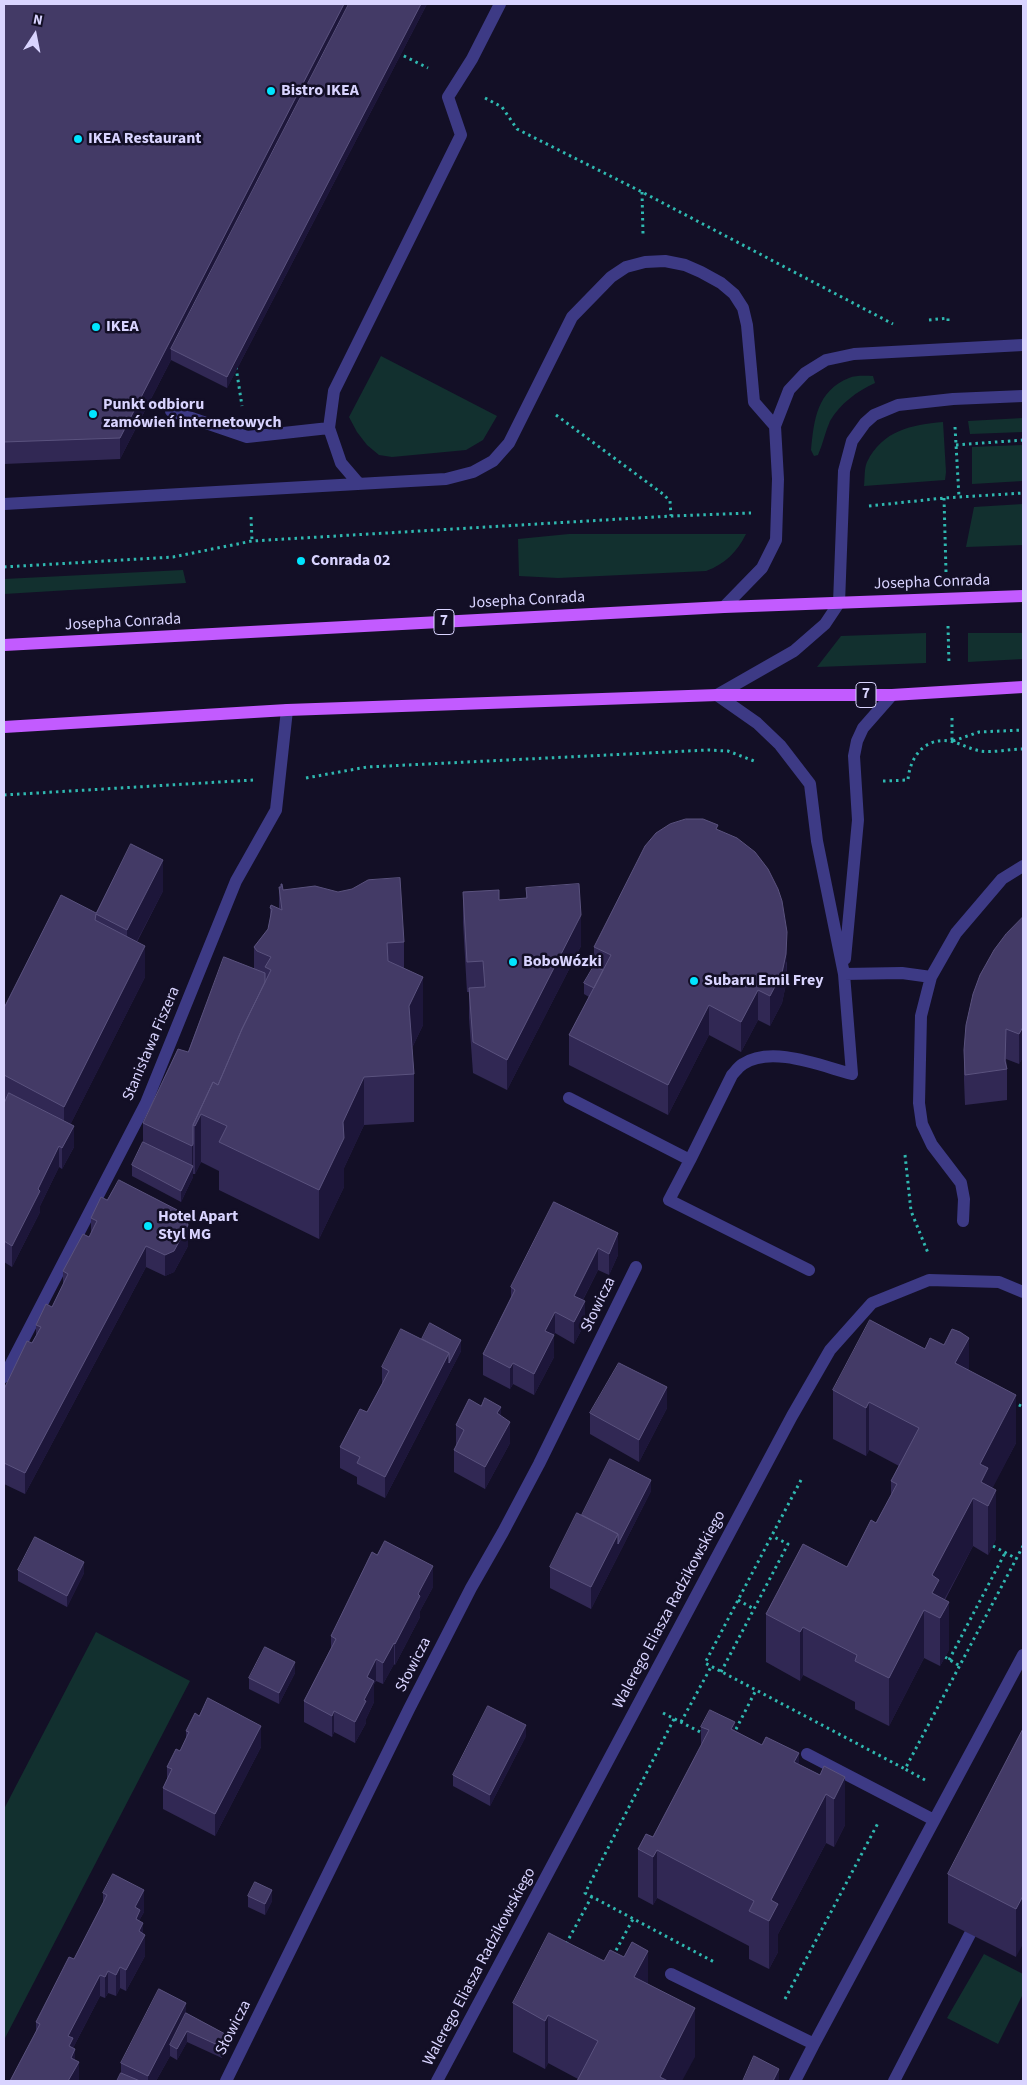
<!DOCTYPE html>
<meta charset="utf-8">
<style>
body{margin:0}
#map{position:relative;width:1027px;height:2085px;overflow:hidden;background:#130f26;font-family:"Source Sans 3",sans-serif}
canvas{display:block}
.frame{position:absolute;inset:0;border:5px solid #d9d4ff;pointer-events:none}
.north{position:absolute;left:10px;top:10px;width:50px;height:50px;-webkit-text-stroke:4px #130f26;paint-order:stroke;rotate:11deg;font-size:14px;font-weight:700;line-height:20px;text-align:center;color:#d9d4ff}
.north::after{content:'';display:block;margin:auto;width:18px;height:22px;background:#d9d4ff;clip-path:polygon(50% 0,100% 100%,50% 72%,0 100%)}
</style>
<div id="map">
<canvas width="1027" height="2085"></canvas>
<div class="frame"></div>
<div class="north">N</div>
</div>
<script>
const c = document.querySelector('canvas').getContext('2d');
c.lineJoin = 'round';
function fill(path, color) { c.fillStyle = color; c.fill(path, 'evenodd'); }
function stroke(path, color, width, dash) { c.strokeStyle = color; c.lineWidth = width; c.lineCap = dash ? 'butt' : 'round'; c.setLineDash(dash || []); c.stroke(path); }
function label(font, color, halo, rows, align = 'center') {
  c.font = font + ' "Source Sans 3",sans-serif'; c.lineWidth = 5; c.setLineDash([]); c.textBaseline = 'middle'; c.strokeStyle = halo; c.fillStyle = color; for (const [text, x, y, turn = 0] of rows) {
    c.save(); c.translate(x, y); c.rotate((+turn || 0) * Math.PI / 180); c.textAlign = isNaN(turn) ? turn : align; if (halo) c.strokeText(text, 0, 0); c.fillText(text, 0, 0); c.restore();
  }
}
const green = new Path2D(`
 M381,356L497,416L483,440L466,450L392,457L379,455L367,445L357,432L349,417Z
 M873,376L875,383C857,391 840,404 830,421C825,432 823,444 818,455L814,456L811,450C814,419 817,391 849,378C856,375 866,376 873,376Z
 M1023,418V432L970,434L968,421Z
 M943,422L946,472L945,480L864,486C865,478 864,469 867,462C883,430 911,425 943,422Z
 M1023,445V481L972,484V447Z
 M1023,504V545L966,547L974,507Z
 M569,534H746C737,552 725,564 706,571L558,578L519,576L518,539Z
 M183,570L186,583L4,594V579Z
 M926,633V663L817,667L841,636Z
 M968,633H1023V659L968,662Z
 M96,1632L190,1681L4,2040V1809Z
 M984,1954L1023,1974V1994L998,2044L947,2018Z`);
const path = new Path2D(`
 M398,53L428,68
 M485,98L502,107L517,129L642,192L893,324
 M642,192L643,234
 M929,320L948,318V322
 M236,367L242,406
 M556,415L663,494L670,501L671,516
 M955,427L959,497
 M956,445L1023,440
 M944,498L946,572
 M869,506L944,498L1023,493
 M251,517L252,541
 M4,567L173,557L252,541L671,516L751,513
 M948,626L949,665
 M952,718V742
 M953,741L979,732L1023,730
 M306,778L367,767L708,750L728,751L754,761
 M883,781L908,780C910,755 927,735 954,742C963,745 971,749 980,751C993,753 1010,749 1023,749
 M4,795L253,780
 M905,1155L911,1211L928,1253
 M1013,1402L1023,1407
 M801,1480L705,1663L905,1769
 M993,1546L1017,1559
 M738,1600L754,1609
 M945,1657L960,1666
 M949,1660L1005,1553
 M721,1672L788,1544L772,1536
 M663,1713L704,1734
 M674,1719L585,1893L716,1963
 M681,1722L711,1667
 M733,1735L756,1690
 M925,1780L905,1769L1023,1546
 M566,1944L592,1896
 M613,1956L633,1919
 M785,1999L878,1823L879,1824`);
const lane = new Path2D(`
 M171,411L247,437L329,428
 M359,484L341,463L329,428L334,391L461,135L448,97L472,59L500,4
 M4,504L446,479L473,472L493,461L509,443L572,317L611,277L626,267L645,262L665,261L685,265L701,272L721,283L734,294L743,308L747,325L754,402L775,426
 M724,607L762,568L776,540L778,479L775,426L789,390L805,373L826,360L854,354L1023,345
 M845,959L858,820L854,756L857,741L863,728L892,695
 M844,974L902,973L931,977
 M569,1098L690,1160L732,1075C735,1072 738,1067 743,1064C772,1045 821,1066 852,1074L844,974L817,841L810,784L780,745L757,723L717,695L794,651L825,624L839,603L844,471L852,441L865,423L874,415L898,405L953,399L1023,396
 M690,1160L669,1200L809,1270
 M963,1221L964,1199L961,1183L932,1145L922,1124L919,1103L921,1016L931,977L956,933L1002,879L1023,866
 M807,1754L934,1820
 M671,1974L814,2044
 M795,2081L814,2044L1023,1655
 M894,2081L970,1934`);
const street = new Path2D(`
 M4,1377L146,1103L236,881L276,810L287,710
 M226,2081L409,1709L471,1588L503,1532L539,1464L636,1267
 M437,2081L792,1416L830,1350L872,1303L929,1280L999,1282L1023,1292`);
const primary = new Path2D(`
 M4,645L724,607L1023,596
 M4,727L287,710L717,695H892L1023,687`);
const wall = new Path2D(`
 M4,4H427L227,388L171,360L120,459L4,464Z
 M718,830L787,963L786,984L782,1003L770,1026L758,1020L741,1052L709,1035L668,1115L569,1065V1035L589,997L584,994V983L594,966V947Z
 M279,887L283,890L404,942V968L423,1025L412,1048L414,1074V1122L364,1125L344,1168V1187L319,1239L219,1190V1171L201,1162L195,1174H193V1177L181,1202L132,1176V1165L143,1142V1123L188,1052L254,968V947L268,929L270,919V908L279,909Z
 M526,888L581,946L507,1090L473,1073L469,1018V992H467L463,923V892L499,900L526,898Z
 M163,891L137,942L145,977L70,1125L74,1147L62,1169L59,1167L40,1206V1212L12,1267L4,1262V1008L96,913Z
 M1023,917V1057L1019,1064L1006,1059L1007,1069V1100L965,1105L964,1080V1050Z
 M554,1202L618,1255L609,1275L598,1270L583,1300L585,1323L574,1344L555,1333L554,1335V1357L534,1395L513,1384L510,1389L483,1375V1354L511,1297V1287Z
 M91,1218L188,1246L174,1272L165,1276L146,1267L25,1494L4,1484V1389L36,1336V1325L52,1307L63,1285V1271L89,1237L91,1234Z
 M422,1339L461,1351L385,1498L357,1484V1477L340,1468V1447L367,1412L382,1384V1367Z
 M944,1345L969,1370L1016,1443L992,1488L996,1539L988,1555L973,1546L945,1600L949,1650L940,1666L924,1658L889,1726L855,1709V1702L803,1675L800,1681L766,1662V1614L847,1567L876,1523L891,1495V1481L899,1466L869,1450L866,1456L833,1439V1390L925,1349Z
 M667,1408L639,1462L590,1434V1413Z
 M501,1416L510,1443L485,1489L454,1472V1450L456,1447V1425Z
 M651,1491L591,1609L550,1588V1567L582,1515Z
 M18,1570L84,1573L67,1607L18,1581Z
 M433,1587L420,1611V1617L395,1665L394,1664L383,1684L376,1681L374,1684V1702L366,1719V1723L355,1743L334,1732L332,1737L304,1722V1701L331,1648V1636Z
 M295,1673L279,1704L249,1689V1678Z
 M701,1727L735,1731L820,1775L824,1766L845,1825L834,1847L826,1843L778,1934V1952L769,1969L749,1959V1946L657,1898L653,1905L638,1897V1849L653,1837L701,1746Z
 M1023,1729L1016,1957L948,1923V1874Z
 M186,1731L261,1747L215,1836L163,1809V1788L167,1779V1767L180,1751L186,1739Z
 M526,1736L490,1806L453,1786V1775Z
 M103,1893L144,1912L140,1919V1921L143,1934L145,1956L126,1991L120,1988L116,1996L108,1993L105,1998L100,1996L73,2048L79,2081L36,2033V2022L74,1959L103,1903Z
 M248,1896L272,1901L265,1915L248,1907Z
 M648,1984L695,2057L578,2079L548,2063L545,2069L513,2052V2003Z
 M186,2013L227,2046L222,2058L187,2042L177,2060L170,2056L156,2081H117L121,2073V2063Z`);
const shadedWall = new Path2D(`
 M344,4H355L171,349V360L120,459V438Z
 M421,4H427L227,388V377Z
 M163,860V891L127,960V930Z
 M581,915V946L507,1090V1060Z
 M787,932L786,984L782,1003L770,1026V996Z
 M145,946V977L64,1137V1107Z
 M423,977V1025L409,1054V1006Z
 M758,990V1020L741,1052V1022Z
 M709,1005V1035L668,1115V1085Z
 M1023,1027V1057L1019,1064V1034Z
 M364,1077V1125L344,1168V1187L319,1239V1190L343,1122Z
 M201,1114V1162L195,1174V1126Z
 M74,1126V1147L62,1169V1148Z
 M193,1144V1177L181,1202V1191L192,1170V1146Z
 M59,1146V1167L40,1206V1212L12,1267V1246L38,1189Z
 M188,1225V1246L174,1272L165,1276V1255Z
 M618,1233V1255L609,1275V1254Z
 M146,1246V1267L25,1494V1473Z
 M598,1248V1270L574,1317V1296Z
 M585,1301V1323L574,1344V1322Z
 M555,1312V1333L545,1352V1331Z
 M554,1335V1357L534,1395V1374Z
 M969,1338V1386L955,1363Z
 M461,1340V1351L385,1498V1477L449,1353Z
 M513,1363V1384L510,1389V1368Z
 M667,1387V1408L639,1462V1440Z
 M1016,1395V1443L988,1497L996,1490V1539L988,1555V1506L980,1502V1464Z
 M869,1402V1450L866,1456V1408Z
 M501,1407V1428L497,1413Z
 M510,1422V1443L485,1489V1467Z
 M651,1480V1491L591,1609V1587L618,1534Z
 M973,1498V1546L939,1609L932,1614V1575Z
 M84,1562V1573L67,1607V1596Z
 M433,1566V1587L420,1611V1617L395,1665V1644L418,1594Z
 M949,1602V1650L940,1666V1618Z
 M924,1610V1658L889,1726V1678Z
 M803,1627V1675L800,1681V1632Z
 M394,1643V1664L383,1684V1663Z
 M376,1659V1681L374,1684V1702L366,1719V1723L355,1743V1722L367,1677Z
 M295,1662V1673L279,1704V1693Z
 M334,1711V1732L332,1737V1716Z
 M735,1722V1770L731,1729Z
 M526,1725V1736L490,1806V1795Z
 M261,1726V1747L215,1836V1814Z
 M799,1753V1801L794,1762Z
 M845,1777V1825L834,1847V1799Z
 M826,1794V1843L778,1934V1952L769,1969V1921L771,1900Z
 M657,1850V1898L653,1905V1857Z
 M144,1890V1912L140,1919V1929L143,1923V1938L145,1935V1956L126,1991V1970L136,1940L135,1907Z
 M272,1890V1901L265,1915V1904Z
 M1023,1896V1944L1016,1957V1909Z
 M648,1951V1999L634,1977Z
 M120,1967V1988L116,1996V1975Z
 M108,1971V1993L105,1998V1977Z
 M100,1975V1996L73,2048L75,2049V2068L79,2062V2081H68V2036Z
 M186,2003V2024L170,2045V2056L156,2081H148V2076Z
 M695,2008V2057L682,2081H660V2077Z
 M548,2015V2063L545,2069V2021Z
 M187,2031V2042L177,2060V2049Z
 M227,2035V2046L222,2058V2047Z
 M779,2069V2081H773Z`);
const building = new Path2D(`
 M4,4H344L120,438L4,442Z
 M349,4H421L227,377L171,349Z
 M686,819H703L718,825L716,829L737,838L755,852L768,869L778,889L782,901L787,932L786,954L782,973L770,996L758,990L741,1022L709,1005L668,1085L569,1035L611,955L594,947L645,846L656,833L670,824Z
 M131,844L163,860L127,930L96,914L95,920L145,946L64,1107L4,1075V1008L61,895L96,913Z
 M400,878L404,942L387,943L388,961L423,977L409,1006L414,1074L364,1077L343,1122L344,1138L319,1190L219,1142L227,1126L201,1114L195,1126L193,1125L213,1082L218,1085L242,1029L271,970L265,967L271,957L257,951L254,947L268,929L272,909L270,908L271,905L282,910L279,887H281V884H282L283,890L315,886L338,892L352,889L368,880Z
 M579,884L581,915L507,1060L473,1042L469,988L485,987L483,961L467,962L463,892L499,890V900L527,898L526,888Z
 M1023,917V1027L1019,1034L1006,1029L1005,1061L1007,1069L965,1075L964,1050L966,1025L973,994L980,975L994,950L1006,934Z
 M224,957L265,973V982L242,1029L218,1085L213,1082L193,1125V1144L192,1146L143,1123L178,1049L188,1052Z
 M594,966L603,970L594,988L584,983Z
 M9,1093L74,1126L62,1148L59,1146L38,1189L40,1191L12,1246L4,1241V1104Z
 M143,1142L193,1166L181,1191L132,1165Z
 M119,1180L185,1214L188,1225L174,1251L165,1255L146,1246L25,1473L4,1463V1389L27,1341L32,1343L41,1327L36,1325L46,1304L52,1307L68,1274L63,1271L83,1234L89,1237L97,1221L91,1218L101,1197L107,1200Z
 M554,1202L618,1233L609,1254L598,1248L574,1296L585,1301L574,1322L555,1312L545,1331L554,1335L534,1374L513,1363L510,1368L483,1354L515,1290L511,1287Z
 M870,1320L925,1349L930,1338L944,1345L952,1329L960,1332L969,1338L955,1363L1016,1395L980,1464L988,1468L981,1482L996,1490L988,1506L973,1498L932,1575L939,1580L932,1593L949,1602L940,1618L924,1610L889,1678L855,1661L857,1655L803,1627L800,1632L766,1614L803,1544L847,1567L871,1520L876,1523L897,1484L891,1481L919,1428L869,1402L866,1408L833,1390Z
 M430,1323L461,1340L449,1363V1353L422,1339Z
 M401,1329L449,1353L385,1477L357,1463L360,1457L340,1447L360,1409L367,1412L389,1371L382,1367Z
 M619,1363L667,1387L639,1440L590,1413Z
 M485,1398L501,1407L497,1413L510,1422L485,1467L454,1450L464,1430L456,1425L469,1399L481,1406Z
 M610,1459L651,1480L618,1544V1534L582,1515Z
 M577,1513L618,1534L591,1587L550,1567Z
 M35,1537L84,1562L67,1596L18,1570Z
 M385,1541L433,1566L418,1594L420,1596L395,1644L394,1643L383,1663L376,1659L367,1677L374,1681L364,1700L366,1701L355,1722L334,1711L332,1716L304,1701L336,1639L331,1636L372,1552L377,1555Z
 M265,1647L295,1662L279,1693L249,1678Z
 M208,1698L261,1726L215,1814L163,1788L172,1769L167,1767L176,1749L180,1751L189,1732L186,1731L195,1713L199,1716Z
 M488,1706L526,1725L490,1795L453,1775Z
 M710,1710L735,1722L731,1729L762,1745L766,1737L799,1753L794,1762L820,1775L824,1766L845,1777L834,1799L826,1794L771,1900L778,1904L769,1921L749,1911L754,1901L657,1850L653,1857L638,1849L646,1834L653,1837L709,1730L701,1727Z
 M1023,1729V1896L1016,1909L948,1874Z
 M113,1874L144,1890L135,1907L140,1910L136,1919L143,1923L139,1931L145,1935L126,1970L120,1967L116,1975L108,1971L105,1977L100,1975L68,2036L73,2038L69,2046L75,2049L71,2058L79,2062L68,2081H10L40,2024L36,2022L69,1957L74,1959L107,1895L103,1893Z
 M255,1882L272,1890L265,1904L248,1896Z
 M549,1933L604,1961L610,1950L624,1957L632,1942L648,1951L634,1977L695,2008L660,2077L668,2081H577L598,2041L548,2015L545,2021L513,2003Z
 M159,1989L186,2003L148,2076L121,2063Z
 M186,2013L227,2035L222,2047L187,2031L177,2049L170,2045Z
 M754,2056L779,2069L773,2081H743Z
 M121,2073L140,2081H117Z`);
const markers = [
 [271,91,5,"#00e5ff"],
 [78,139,5,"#00e5ff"],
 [96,327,5,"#00e5ff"],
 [93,414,5,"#00e5ff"],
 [301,561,5,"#00e5ff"],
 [513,962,5,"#00e5ff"],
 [694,981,5,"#00e5ff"],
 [148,1226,5,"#00e5ff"]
];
const shields = [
 [444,622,20],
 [866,695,20]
];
const shieldNames = [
 ["7",444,622],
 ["7",866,695]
];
const poiNames = [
 ["Bistro IKEA",281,91],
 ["IKEA Restaurant",88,139],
 ["IKEA",106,327],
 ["Punkt odbioru",103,405],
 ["zamówień internetowych",103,423],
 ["Conrada 02",311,561],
 ["BoboWózki",523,962],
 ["Subaru Emil Frey",704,981],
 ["Hotel Apart",158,1217],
 ["Styl MG",158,1235]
];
const streetNames = [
 ["Josepha Conrada",932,583,-2],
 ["Josepha Conrada",527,601,-3],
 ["Josepha Conrada",123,623,-3],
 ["Stanisława Fiszera",152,1044,-67],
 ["Słowicza",599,1305,-64],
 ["Walerego Eliasza Radzikowskiego",670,1610,-62],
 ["Słowicza",414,1665,-63],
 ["Walerego Eliasza Radzikowskiego",480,1967,-62],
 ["Słowicza",234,2028,-63]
];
fill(green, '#12302f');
stroke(path, '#2fb8b0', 3, [2.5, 4]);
stroke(lane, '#3d3a85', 12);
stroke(street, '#3d3a85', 12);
stroke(primary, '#c25bff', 12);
fill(wall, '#312854');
fill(shadedWall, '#1d163a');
fill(building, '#433a66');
stroke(building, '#5a527e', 1);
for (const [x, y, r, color] of markers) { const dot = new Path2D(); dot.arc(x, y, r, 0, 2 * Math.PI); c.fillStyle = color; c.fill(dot); stroke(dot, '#130f26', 2); }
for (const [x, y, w] of shields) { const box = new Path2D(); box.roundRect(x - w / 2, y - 12.5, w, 25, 4); c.fillStyle = '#130f26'; c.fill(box); stroke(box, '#d9d4ff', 1); }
label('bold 15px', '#d9d4ff', null, shieldNames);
label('bold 16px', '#d9d4ff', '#130f26', poiNames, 'left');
label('16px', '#d9d4ff', '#130f26', streetNames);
</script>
